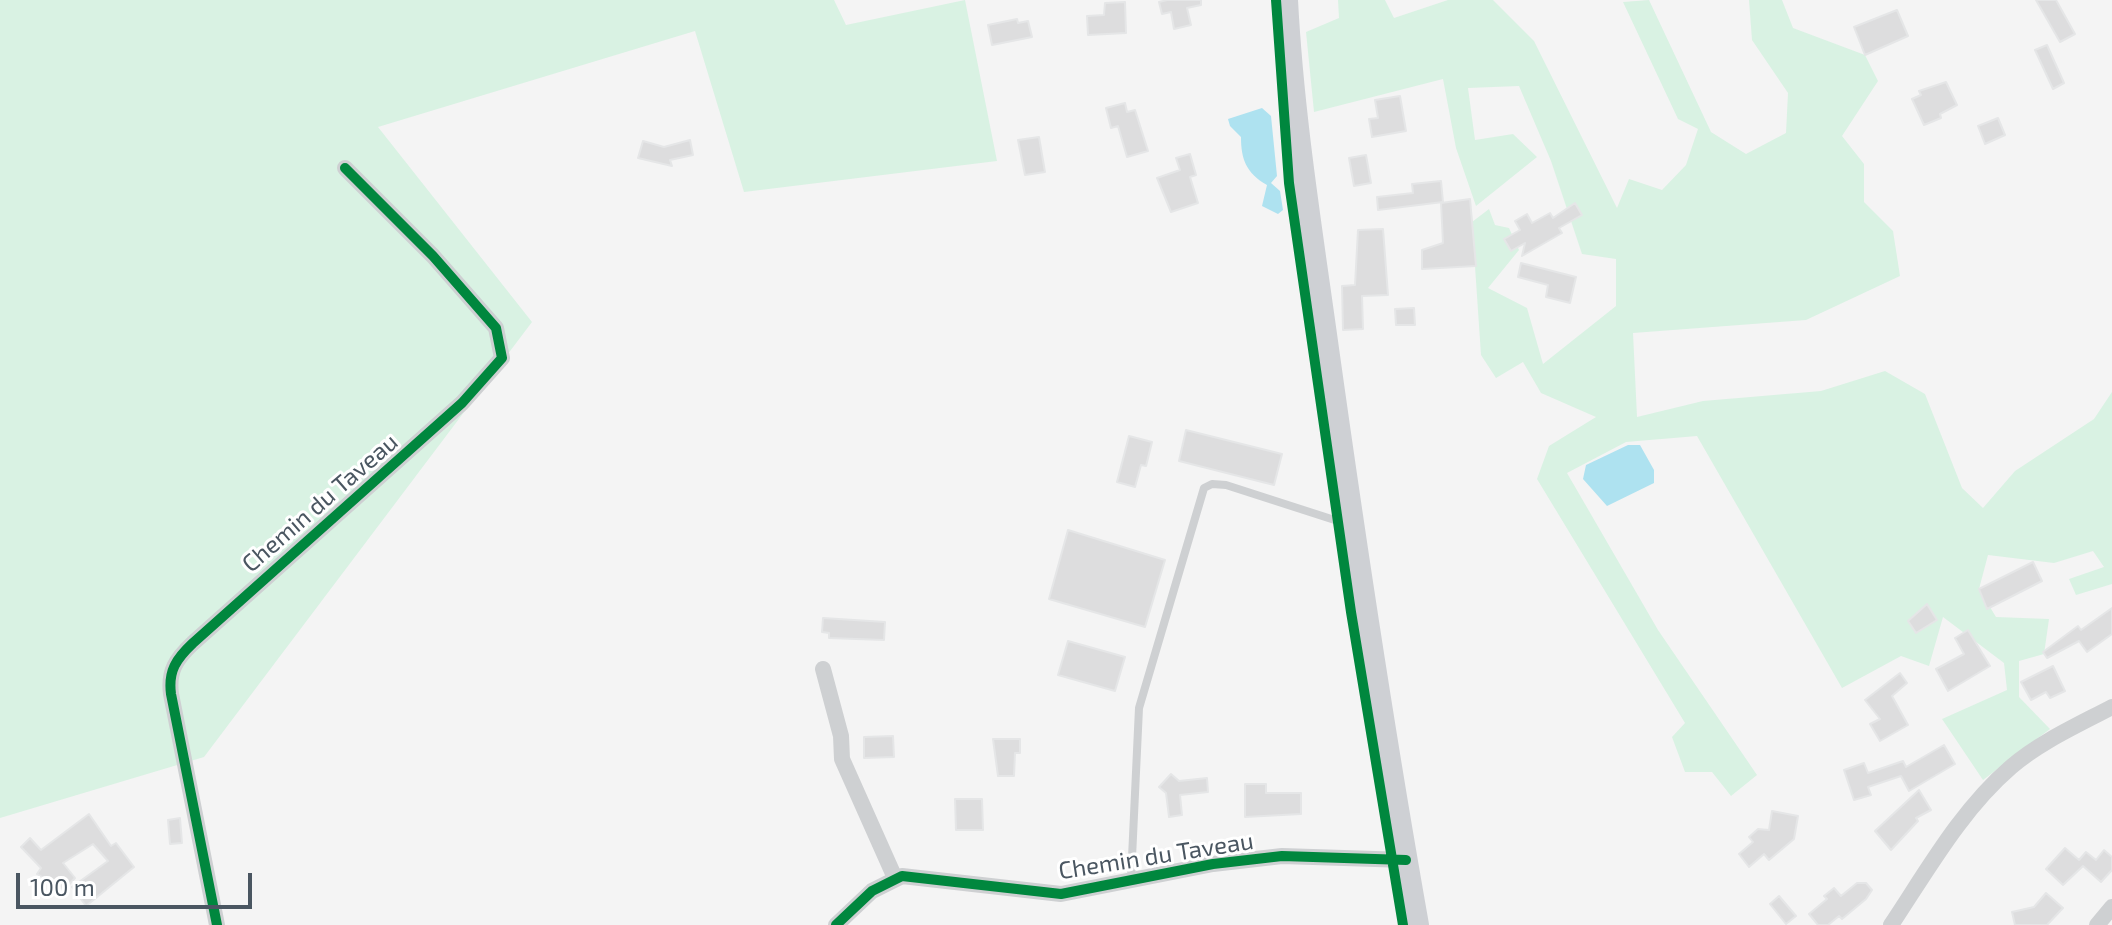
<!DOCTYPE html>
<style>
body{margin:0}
#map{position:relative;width:2112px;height:925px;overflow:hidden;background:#f4f4f4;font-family:"Exo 2",sans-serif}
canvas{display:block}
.scale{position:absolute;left:16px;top:873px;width:236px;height:36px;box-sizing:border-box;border:4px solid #4a5661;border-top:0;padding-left:10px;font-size:24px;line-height:28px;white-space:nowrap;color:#4a5661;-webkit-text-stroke:6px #fff;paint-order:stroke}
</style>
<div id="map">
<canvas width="2112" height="925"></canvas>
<div class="scale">100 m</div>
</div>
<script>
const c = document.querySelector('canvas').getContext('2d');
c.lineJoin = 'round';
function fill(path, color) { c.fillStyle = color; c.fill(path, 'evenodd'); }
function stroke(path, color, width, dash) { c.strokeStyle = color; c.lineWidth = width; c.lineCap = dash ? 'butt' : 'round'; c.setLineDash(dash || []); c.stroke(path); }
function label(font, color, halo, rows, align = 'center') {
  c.font = font + ' "Exo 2",sans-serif'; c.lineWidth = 6; c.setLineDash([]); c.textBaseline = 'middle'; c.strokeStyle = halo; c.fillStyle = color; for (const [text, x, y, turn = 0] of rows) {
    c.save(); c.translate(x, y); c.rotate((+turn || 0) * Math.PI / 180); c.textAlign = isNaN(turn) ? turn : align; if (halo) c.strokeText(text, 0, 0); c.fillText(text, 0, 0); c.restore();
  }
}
const green = new Path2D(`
 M0,0H834L846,25L965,0L997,161L744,192L695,31L378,127L532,322L204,757L0,818Z
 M1338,0H1385L1394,18L1448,0H1493L1534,41L1617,208L1629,179L1662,190L1686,165L1698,129L1678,119L1623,2L1649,0L1711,132L1746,154L1786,133L1788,93L1752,40L1749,0H1782L1793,28L1865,55L1878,81L1842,136L1864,164V202L1893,231L1900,276L1806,320L1633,333L1637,417L1703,401L1821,391L1885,371L1925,394L1962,488L1983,508L2015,471L2094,419L2112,392V584L2076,595L2069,579L2104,567L2093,551L2054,563L1988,555L1979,589L1996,617L2049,619L2044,654L2019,661V697L2050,729L1983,780L1942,719L2007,690L2004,663L1943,617L1929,666L1901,656L1842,688L1697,436L1626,442L1567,473L1658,630L1757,775L1731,796L1712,772H1685L1672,737L1685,723L1537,479L1549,446L1596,417L1541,393L1523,362L1496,378L1481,355L1472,222L1489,209L1495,225L1509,228L1519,250L1488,288L1527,308L1543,364L1616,306V259L1582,254L1551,161L1519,86L1468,88L1475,140L1513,134L1537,157L1476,206L1456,148L1443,79L1314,112L1306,32L1339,18Z`);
const water = new Path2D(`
 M1262,108L1271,116L1277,176L1271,183L1280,191L1283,210L1278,214L1262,206L1267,185C1246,173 1241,159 1241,137L1230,126L1228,119Z
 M1628,445H1640L1654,470V483L1607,506L1583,479L1586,465Z`);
const building = new Path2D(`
 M1167,0H1201V5L1187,8L1191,25L1174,29L1171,12L1162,14L1159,2Z
 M2036,0H2056L2075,34L2060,42Z
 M1125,2L1126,33L1088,35L1087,16L1104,15L1105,3Z
 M1897,10L1908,36L1865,55L1854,27Z
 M1017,19L1018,23L1028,21L1032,37L992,45L988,25Z
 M2047,45L2064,83L2053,89L2035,50Z
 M1946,82L1957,105L1940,114L1941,118L1924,125L1912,99L1921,95L1919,91Z
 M1400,96L1406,131L1372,137L1369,119L1378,118L1375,100Z
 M1125,103L1127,112L1135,110L1148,151L1127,157L1118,126L1111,128L1106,108Z
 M1998,118L2005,135L1985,144L1978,126Z
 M1039,137L1045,172L1025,175L1018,140Z
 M690,140L693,155L670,160L672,166L638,158L643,141L664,147Z
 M1190,154L1196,175L1190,177L1198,203L1171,212L1157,178L1180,170L1176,158Z
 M1366,155L1371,183L1354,186L1349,158Z
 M1441,181L1443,202L1378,210L1377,197L1413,193L1412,184Z
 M1470,199L1476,266L1422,269V250L1443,243L1441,203Z
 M1575,203L1582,215L1559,228L1562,233L1522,256L1525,243L1511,251L1504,239L1520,230L1515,221L1527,214L1532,223L1550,213L1553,218Z
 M1383,229L1388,295L1362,296L1363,329L1343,330L1342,286L1355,285L1358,230Z
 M1521,263L1576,277L1570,303L1546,297L1548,285L1518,277Z
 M1414,308L1415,325H1396L1395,309Z
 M1186,430L1282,454L1274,485L1179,461Z
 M1129,436L1152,442L1146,466L1141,465L1135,487L1117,482Z
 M1068,530L1165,560L1145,627L1049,599Z
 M2033,562L2042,581L1987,609L1979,589Z
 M1927,604L1937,620L1916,633L1908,621Z
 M2112,608V634L2087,652L2079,641L2047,658L2043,652L2078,626L2081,630Z
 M823,618L885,622L884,640L829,638V633L822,632Z
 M1968,630L1990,666L1948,691L1936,669L1964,654L1955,638Z
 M1068,641L1125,657L1115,691L1058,675Z
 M2053,666L2065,691L2050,698L2046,692L2031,700L2021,682Z
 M1900,673L1907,683L1892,696L1908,725L1880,741L1870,724L1880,719L1865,700Z
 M893,736L894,757L864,758V737Z
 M993,739H1020V753H1015L1014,776H998Z
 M1944,745L1955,764L1909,791L1901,776L1868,787L1871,795L1854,800L1844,770L1864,763L1868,773L1903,761L1906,767Z
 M1171,774L1179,781L1207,778L1208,792L1180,795L1182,815L1169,817L1166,793L1159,787Z
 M1245,784H1266V793H1301V814L1245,817Z
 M1919,790L1931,810L1916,818L1918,821L1891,850L1875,831Z
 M955,799H982L983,830H956Z
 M1772,811L1798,816L1794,839L1769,860L1764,854L1749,867L1739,854L1753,842L1749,837L1758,829L1769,830Z
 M89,814L111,846L116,843L134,867L86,906L72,887L108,861L93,844L63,863L75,878L64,890L37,874L41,868L21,847L30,838L41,850Z
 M180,818L182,843L170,844L168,820Z
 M2065,848L2079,860L2086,852L2096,860L2104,850L2112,857V870L2101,882L2083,866L2063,885L2046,869Z
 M1857,883H1866L1872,890L1866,899L1842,919L1839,916L1828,925H1818L1809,914L1827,899L1824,896L1834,888L1841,896Z
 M2046,893L2063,908L2047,925H2015L2012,912L2034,907Z
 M1779,896L1796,916L1786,924L1770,904Z`);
const lane = new Path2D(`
 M1131,879L1139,708L1204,488L1212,484L1226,485L1347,524`);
const street = new Path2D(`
 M823,669L841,736L842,759L895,878
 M217,925L171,694C168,671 176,659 193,643L462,403L502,358L496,328L433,256L345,168
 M836,925L872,891L902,876L1061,894L1213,864L1282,856L1406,860
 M1891,925C1927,871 1961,810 2011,767C2040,742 2078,725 2112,707
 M2097,925L2112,907`);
const secondary = new Path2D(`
 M1286,0C1292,117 1311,233 1327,349C1354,542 1383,734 1417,925`);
const cycleway = new Path2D(`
 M1276,0L1289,183L1351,612L1403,925
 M217,925L171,694C168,671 176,659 193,643L462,403L502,358L496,328L433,256L345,168
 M836,925L872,891L902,876L1061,894L1213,864L1282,856L1406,860`);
const streetNames = [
 ["Chemin du Taveau",320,503,-41],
 ["Chemin du Taveau",1156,856,-9]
];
fill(green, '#d9f2e3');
fill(water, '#aee2f0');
fill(building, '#ddddde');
stroke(building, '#e5e6e7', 2);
stroke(lane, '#ced0d2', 8);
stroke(street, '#ced0d2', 16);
stroke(secondary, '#ced0d4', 24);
stroke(cycleway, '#00873e', 10);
label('24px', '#4a5661', '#fff', streetNames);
</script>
